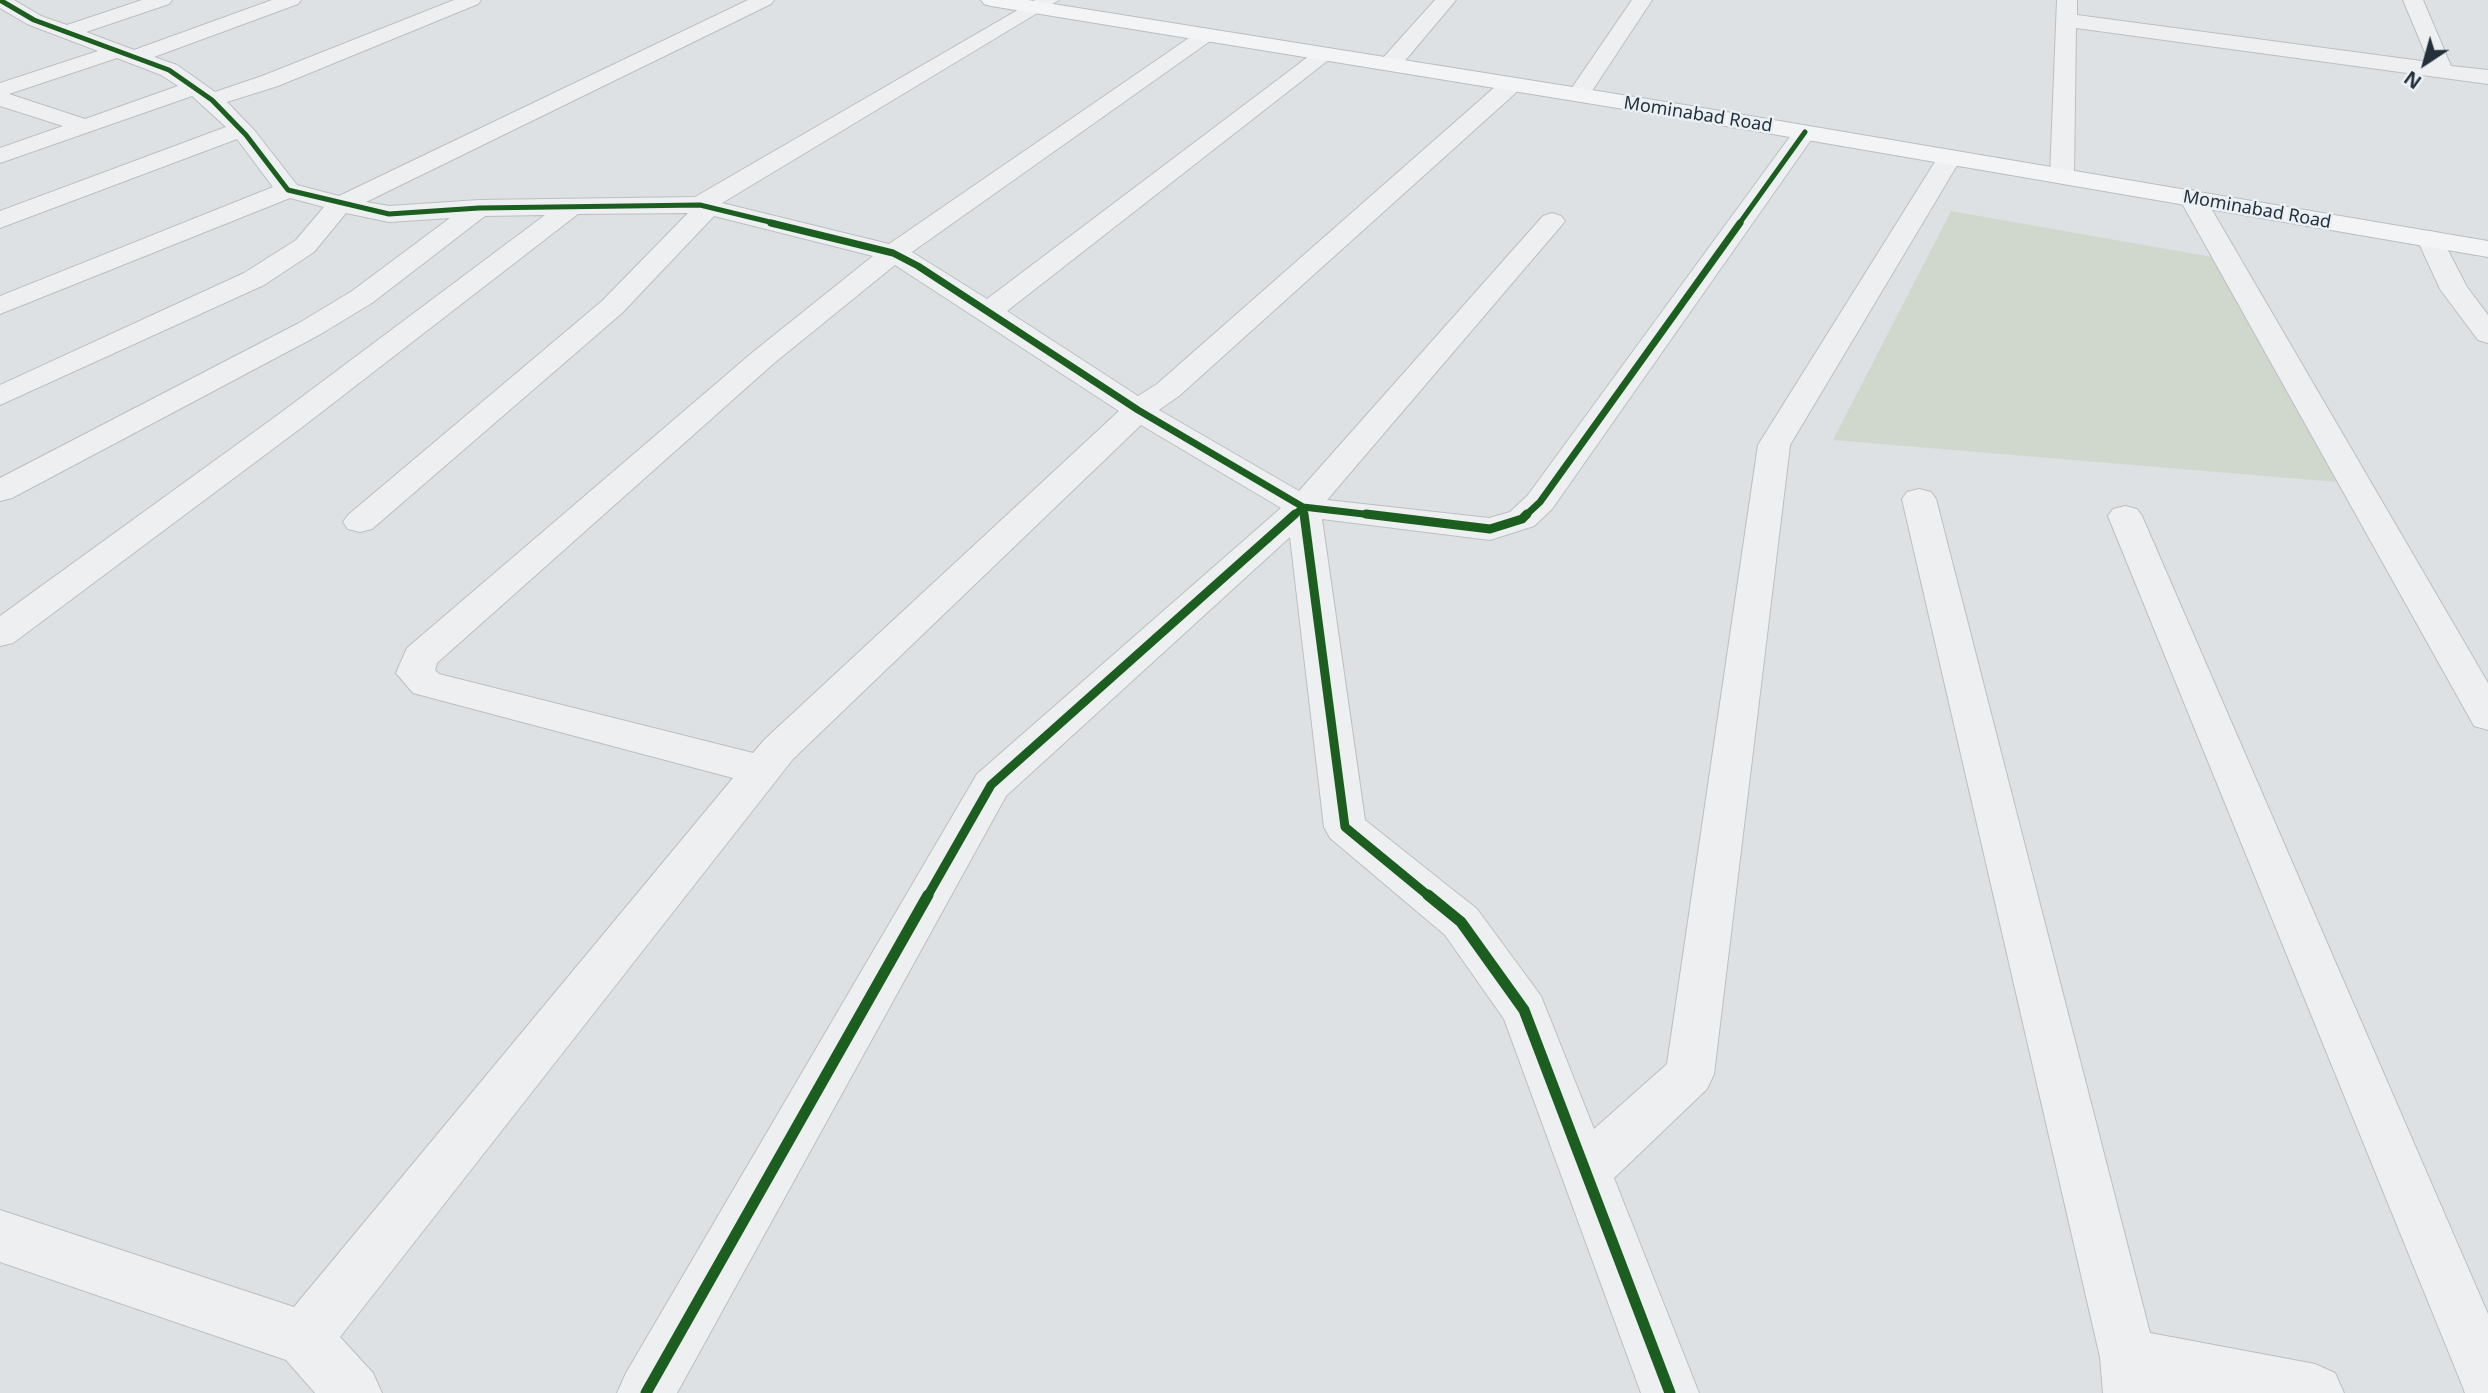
<!DOCTYPE html>
<style>
body{margin:0}
#map{position:relative;width:2488px;height:1393px;overflow:hidden;background:#dee1e3;font-family:"Noto Sans",sans-serif}
canvas{display:block}
.north{position:absolute;left:2390px;top:28px;width:70px;height:70px;-webkit-text-stroke:5px #eaf0f4;paint-order:stroke;rotate:216deg;font-size:19px;font-weight:700;line-height:28px;text-align:center;color:#24313d}
.north::after{content:'';display:block;margin:auto;width:24px;height:32px;background:#24313d;clip-path:polygon(50% 0,100% 100%,50% 72%,0 100%)}
</style>
<div id="map">
<canvas width="2488" height="1393"></canvas>
<div class="north">N</div>
</div>
<script>
const c = document.querySelector('canvas').getContext('2d');
c.lineJoin = 'round';
function fill(path, color) { c.fillStyle = color; c.fill(path, 'evenodd'); }
function stroke(path, color, width, dash) { c.strokeStyle = color; c.lineWidth = width; c.lineCap = dash ? 'butt' : 'round'; c.setLineDash(dash || []); c.stroke(path); }
function label(font, color, halo, rows, align = 'center') {
  c.font = font + ' "Noto Sans",sans-serif'; c.lineWidth = 5; c.setLineDash([]); c.textBaseline = 'middle'; c.strokeStyle = halo; c.fillStyle = color; for (const [text, x, y, turn = 0] of rows) {
    c.save(); c.translate(x, y); c.rotate((+turn || 0) * Math.PI / 180); c.textAlign = isNaN(turn) ? turn : align; if (halo) c.strokeText(text, 0, 0); c.fillText(text, 0, 0); c.restore();
  }
}
const green = new Path2D(`
 M1951,211L2218,258L2337,482L1833,440Z`);
const minor = new Path2D(`
 M0,0H14L41,16L67,25L142,0H172L169,4L86,32L134,50L272,0H301L298,4L154,57L177,65L215,92L262,76L454,0H481L478,4L278,86L227,102L254,130L297,185L339,196L748,0H774L771,4L366,202L389,206L479,200L695,197L1035,0H1059L722,203L889,244L1199,31H1213L1216,35L1213,39L912,252L987,299L1317,50H1331L1335,54L1331,58L1007,311L1138,396L1157,384L1504,79H1520L1523,84L1520,89L1179,396L1159,410L1299,491L1543,216L1552,213L1561,216L1565,221L1561,226L1327,500L1489,518L1510,512L1528,495L1797,127H1813L1817,132L1813,137L1552,509L1534,526L1490,540L1322,519L1365,820L1477,909L1541,996L1594,1129L1667,1064L1758,445L1938,157L1942,152L1950,150L1958,152L1962,157L1790,445L1714,1074L1707,1089L1614,1178L1699,1393H1641L1504,1019L1445,935L1330,838L1324,827L1290,537L1006,796L677,1393H617L626,1373L977,774L1281,508L1141,425L793,759L340,1337L373,1373L382,1393H315L286,1360L0,1262V1210L294,1307L733,778L413,693L396,673L407,648L753,352L873,256L714,216L622,313L372,529L360,532L348,529L343,522L348,515L602,301L688,213L578,214L301,428L13,643L0,646V616L279,414L545,215L485,216L372,303L319,335L12,498L0,501V478L299,323L352,291L450,218L389,222L346,213L314,252L264,285L0,405V385L244,273L296,240L324,207L290,198L0,314V296L273,187L237,139L0,228V211L226,127L192,96L0,163V148L63,126L0,106V83L98,51L27,24L0,8ZM117,58L161,75L178,86L85,119L9,94ZM895,265L1119,411L765,739L753,753L439,674L435,670L437,663L773,364Z
 M1435,0H1456L1398,69H1382L1379,64L1382,59Z
 M1632,0H1652L1586,100H1570L1567,95Z
 M2057,0H2077V15L2429,62L2403,0H2423L2451,66L2488,70V84L2076,28L2074,176L2071,181L2062,183L2053,181L2050,176Z
 M2192,190L2201,193L2205,198L2488,683V730L2474,726L2179,198L2183,193Z
 M2430,231L2439,233L2467,287L2488,315V343L2478,340L2440,289L2417,239L2421,233Z
 M1919,489L1931,492L1936,499L2150,1333L2315,1364L2335,1373L2344,1393H2103L2100,1357L1902,499L1907,492Z
 M2125,506L2137,509L2142,516L2488,1314V1393H2465L2460,1380L2108,516L2113,509Z`);
const major = new Path2D(`
 M981,0H1028L1685,105L2488,241V257L1685,119L991,6L984,4Z`);
const cyclewayFar3 = new Path2D(`
 M0,0L34,20L169,70L212,100L246,135L288,190L389,214L479,208L700,205L778,224
 M1739,224L1805,132`);
const cyclewayFar2 = new Path2D(`
 M771,223L893,253L918,266L1138,410L1303,507L1304,516
 M1293,516L1303,507L1381,516
 M1525,516L1540,502L1740,223`);
const cyclewayFar1 = new Path2D(`
 M1304,514L1345,827L1430,897
 M1366,514L1490,529L1522,519L1527,514
 M927,897L991,785L1295,514`);
const cycleway = new Path2D(`
 M1428,895L1461,922L1524,1010L1670,1393
 M646,1393L928,895`);
const farStreetnames = [
 ["Mominabad Road",1698,115,9],
 ["Mominabad Road",2257,210,10]
];
fill(green, '#d0d8ce');
stroke(minor, '#bcbfc1', 2);
stroke(major, '#babec1', 2);
fill(minor, '#edeff1');
fill(major, '#f2f4f5');
stroke(cyclewayFar3, '#1b5e20', 5);
stroke(cyclewayFar2, '#1b5e20', 7);
stroke(cyclewayFar1, '#1b5e20', 9);
stroke(cycleway, '#1b5e20', 11);
label('18px', '#24313d', '#eaf0f4', farStreetnames);
</script>
